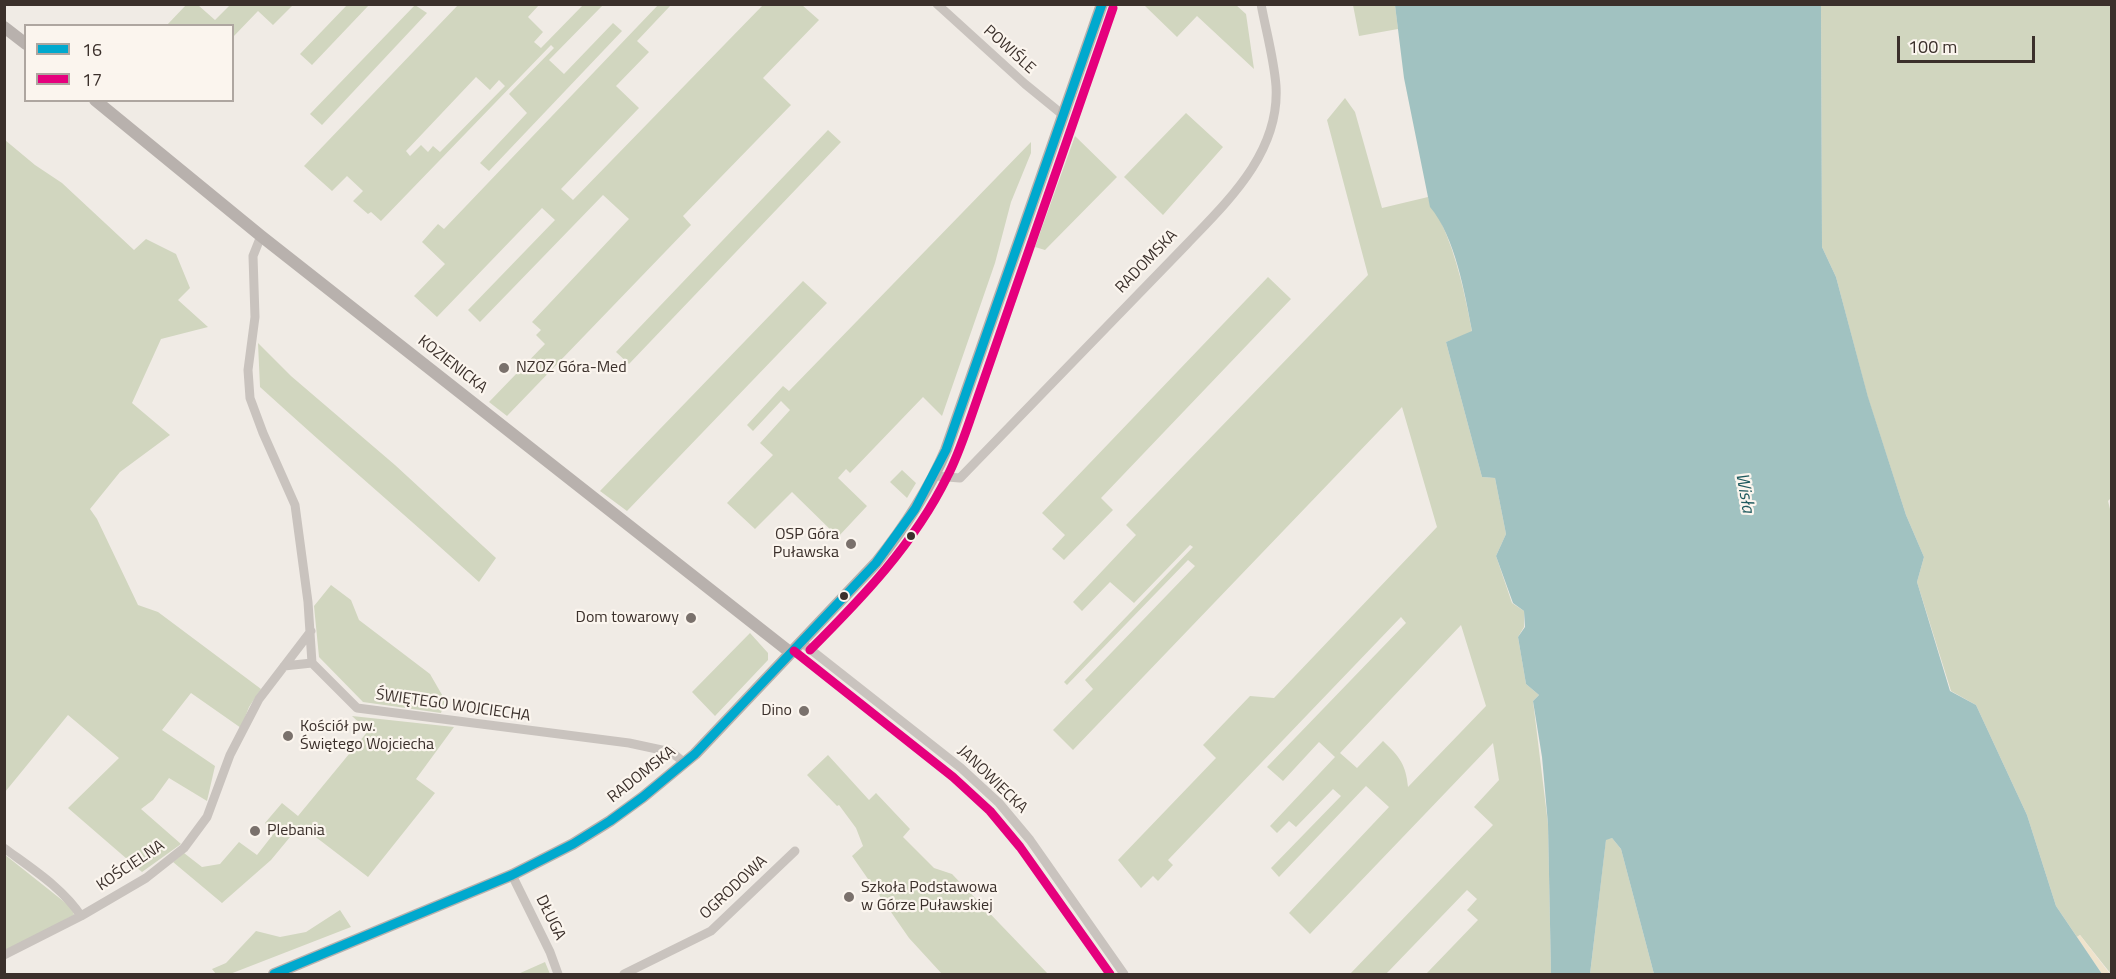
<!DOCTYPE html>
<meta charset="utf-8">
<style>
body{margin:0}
#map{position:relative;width:2116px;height:979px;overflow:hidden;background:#f0ebe5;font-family:"Titillium Web",sans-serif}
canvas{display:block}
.frame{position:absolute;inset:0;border:6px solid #3b302b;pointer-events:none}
.legend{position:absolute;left:24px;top:24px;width:210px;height:78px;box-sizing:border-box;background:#fbf5ee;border:2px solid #aea6a0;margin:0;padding:8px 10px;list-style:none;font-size:18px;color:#3b302b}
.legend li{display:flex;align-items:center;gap:12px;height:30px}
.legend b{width:30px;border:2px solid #aea6a0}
.scale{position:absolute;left:1897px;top:36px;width:138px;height:27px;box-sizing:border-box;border:3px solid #3b302b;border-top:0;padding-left:8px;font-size:18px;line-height:21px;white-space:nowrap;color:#3b302b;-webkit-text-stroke:4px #fbf5ee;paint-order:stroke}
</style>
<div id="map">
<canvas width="2116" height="979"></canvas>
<div class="frame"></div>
<ul class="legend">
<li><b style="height:8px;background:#00a9ce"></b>16</li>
<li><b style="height:8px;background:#e5007d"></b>17</li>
</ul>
<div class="scale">100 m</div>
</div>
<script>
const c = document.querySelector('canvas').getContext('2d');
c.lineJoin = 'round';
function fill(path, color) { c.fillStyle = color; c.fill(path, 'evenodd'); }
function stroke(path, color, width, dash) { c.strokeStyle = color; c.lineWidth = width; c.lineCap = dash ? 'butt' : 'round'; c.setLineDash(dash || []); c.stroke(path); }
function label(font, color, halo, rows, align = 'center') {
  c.font = font + ' "Titillium Web",sans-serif'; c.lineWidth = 4.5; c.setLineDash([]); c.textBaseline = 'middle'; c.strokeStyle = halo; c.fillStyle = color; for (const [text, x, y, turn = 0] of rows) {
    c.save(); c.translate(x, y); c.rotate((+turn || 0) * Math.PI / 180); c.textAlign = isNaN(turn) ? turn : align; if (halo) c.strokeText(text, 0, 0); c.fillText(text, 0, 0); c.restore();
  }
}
const green = new Path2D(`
 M659,4L671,5L637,41L649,52L616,86L639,108L561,189L573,200L763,5H802L819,20L763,78L791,105L683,216L691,225L507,416L489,402L545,344L536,335L541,330L532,322L629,219L603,195L480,322L468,310L555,220L542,208L437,317L414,296L445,264L422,242L438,224L444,229Z
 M186,5H198L215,20L230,5H293L273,25L258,11L233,37L232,26L167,25Z
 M347,5H369L312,65L300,54Z
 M415,5L427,13L322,125L310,114Z
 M458,5H539L528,17L543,32L534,42L541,48L583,5H603L549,60L564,74L613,23L622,31L489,171L480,163L527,113L509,94L554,48L551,45L381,221L371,212L368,214L353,201L363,191L347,176L332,191L304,166ZM476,77L490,90L499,80L505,86L440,152L433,146L428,152L421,145L410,156L406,151Z
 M1144,5H1236L1246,14L1254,69L1197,16L1177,37Z
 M1353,5H1395L1398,29L1359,36Z
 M1821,5H2111L2112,497L2108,501L2112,517L2111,974L2080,935L2077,937L2056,906L2027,815L1976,705L1951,691L1917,582L1924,557L1906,515L1868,398L1836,277L1822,247Z
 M1345,98L1355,112L1382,208L1428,197C1431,209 1437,211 1441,222C1457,257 1465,294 1472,332L1446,342L1482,477L1495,478L1506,534L1496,556L1512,603L1524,611V627L1518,637L1526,684L1539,695L1533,701L1548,824L1551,974H1426L1478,920L1467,910L1477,899L1467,890L1386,974H1350L1493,825L1474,807L1499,780L1493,743L1310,934L1289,913L1389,807L1366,786L1279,877L1271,868L1341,796L1333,789L1296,827L1289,821L1277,833L1270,826L1335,757L1319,742L1283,781L1267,767L1406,623L1401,617L1168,860L1173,865L1158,881L1153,876L1141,888L1118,860L1216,758L1203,745L1250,696L1274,698L1437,527L1402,407L1073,750L1053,730L1093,689L1085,680L1195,566L1188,560L1067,685L1064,682L1193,547L1190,545L1134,603L1110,582L1082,611L1073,602L1136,535L1126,525L1368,275L1327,120ZM1461,625L1486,706L1408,787C1406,765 1400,757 1383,741L1357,768L1340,753Z
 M1186,113L1223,147L1163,215L1124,177Z
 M828,130L841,142L629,364L616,352Z
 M1075,136L1117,177L1045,250L1035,247Z
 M5,140L35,165L62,183L134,250L146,239L176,254L190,288L178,300L208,327L161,339L132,403L170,435L120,472L90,509L97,519L138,605L158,612L261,689L249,707L241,728L191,693L162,730L215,766L207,801L169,778L153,800L141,809L181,844L142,872L68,808L119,758L68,715L5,792Z
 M1031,142V153L1011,202L995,263L942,416L923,397L850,473L846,469L838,478L867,506L838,537L792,492L755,529L727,503L773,455L760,443L790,410L781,401L753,431L747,425L783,386L789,391Z
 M1268,277L1291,299L1101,498L1113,510L1064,560L1052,549L1065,535L1042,513Z
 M803,281L827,303L627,511L600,491Z
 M258,343L291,376L395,465L496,558L479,582C407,516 332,453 260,387Z
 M902,470L916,483L907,498L890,482Z
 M331,585L351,600L359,620L430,674L445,700L441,713L363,702L319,657L314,606Z
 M750,633L768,653V660L715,716L692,692Z
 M352,716L454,727L416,779L435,793L368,877L300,825L271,860L222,903L173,862L184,853L202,867L220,864L239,842L257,855L275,832L265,823L282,803L298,816L368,731Z
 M828,755L869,800L876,793L910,829L903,837L934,868L952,874L1048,974H942L909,938L852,856L863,846L856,828L839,805L837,806L807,775Z
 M1612,838L1621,849L1654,974H1590L1606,839Z
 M4,854L72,908L74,915L4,952Z
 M340,910L351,927L230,974H216L212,969L226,963L256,931L280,937L306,932Z
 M545,962L550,974H518Z`);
const sand = new Path2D(`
 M2080,935L2110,974H2102L2077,937Z`);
const water = new Path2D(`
 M1395,5H1821L1822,247L1836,277L1868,397L1906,515L1924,557L1917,582L1950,691L1976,705L2027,815L2056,906L2102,974H1654L1621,849L1612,838L1606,840L1590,974H1551L1548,824L1542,757L1533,701L1539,695L1526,684L1518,637L1525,627L1524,611L1513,603L1496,556L1506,534L1495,478L1482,477L1446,342L1472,331C1465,294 1455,236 1430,207L1404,78Z`);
const minor = new Path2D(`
 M937,4L1025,84L1063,115
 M261,236L253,256L255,317L248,370L250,398L263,433L295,505L308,602L312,663L357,708L629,743L671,752L685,763
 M935,476L960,478L1187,244C1229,200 1280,152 1276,86C1274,59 1266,31 1261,4
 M801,642L961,768L999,803L1030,840L1124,974
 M284,666L312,663
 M4,848C31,868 63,888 81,916
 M512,875L550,952L558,974
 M4,955L81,916L146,878L184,848L207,817L230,755L259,699L311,631
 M624,974L711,931L795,851`);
const major = new Path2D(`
 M4,27L26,44
 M95,100L261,236L791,653
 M274,974L512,875L573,844L610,821L643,797L695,754L876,563C904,528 928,492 946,450L1102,4`);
const bus1 = new Path2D(`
 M274,974L512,875L573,844L610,821L643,797L695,754L876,563L915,509L946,450L1102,4`);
const bus2 = new Path2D(`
 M810,650C862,598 914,544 947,477C957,458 964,437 971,417L1113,8
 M794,651L953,777L990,811L1020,847L1110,974`);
const markers = [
 [504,368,6,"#7a716c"],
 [911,536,5,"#3b302b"],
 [851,544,6,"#7a716c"],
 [844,596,5,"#3b302b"],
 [691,618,6,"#7a716c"],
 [804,711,6,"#7a716c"],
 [288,736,6,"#7a716c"],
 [255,831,6,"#7a716c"],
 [849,897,6,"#7a716c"]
];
const streetNames = [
 ["POWIŚLE",1009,50,42],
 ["RADOMSKA",1147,262,-46],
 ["KOZIENICKA",452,365,38],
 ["ŚWIĘTEGO WOJCIECHA",453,706,8],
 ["RADOMSKA",642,775,-38],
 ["JANOWIECKA",992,780,44],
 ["KOŚCIELNA",131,866,-34],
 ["OGRODOWA",734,888,-43],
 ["DŁUGA",550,918,64]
];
const poiNames = [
 ["NZOZ Góra-Med",516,368],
 ["OSP Góra",839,535,"right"],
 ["Puławska",839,553,"right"],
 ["Dom towarowy",679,618,"right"],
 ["Dino",792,711,"right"],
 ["Kościół pw.",300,727],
 ["Świętego Wojciecha",300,745],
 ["Plebania",267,831],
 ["Szkoła Podstawowa",861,888],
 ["w Górze Puławskiej",861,906]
];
const waterNames = [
 ["Wisła",1744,493,80]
];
fill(green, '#d1d6bf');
fill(sand, '#efe3cc');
fill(water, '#a1c2c1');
stroke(minor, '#c9c3be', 9);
stroke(major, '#b8b1ad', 12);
stroke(bus1, '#00a9ce', 9);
stroke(bus2, '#e5007d', 9);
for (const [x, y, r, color] of markers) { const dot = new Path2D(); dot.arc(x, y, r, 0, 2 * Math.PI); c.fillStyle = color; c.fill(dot); stroke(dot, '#fbf5ee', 2); }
label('16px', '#3b302b', '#fbf5ee', streetNames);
label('16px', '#3b302b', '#fbf5ee', poiNames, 'left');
label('italic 18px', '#1f5a5e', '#fbf5ee', waterNames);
</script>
